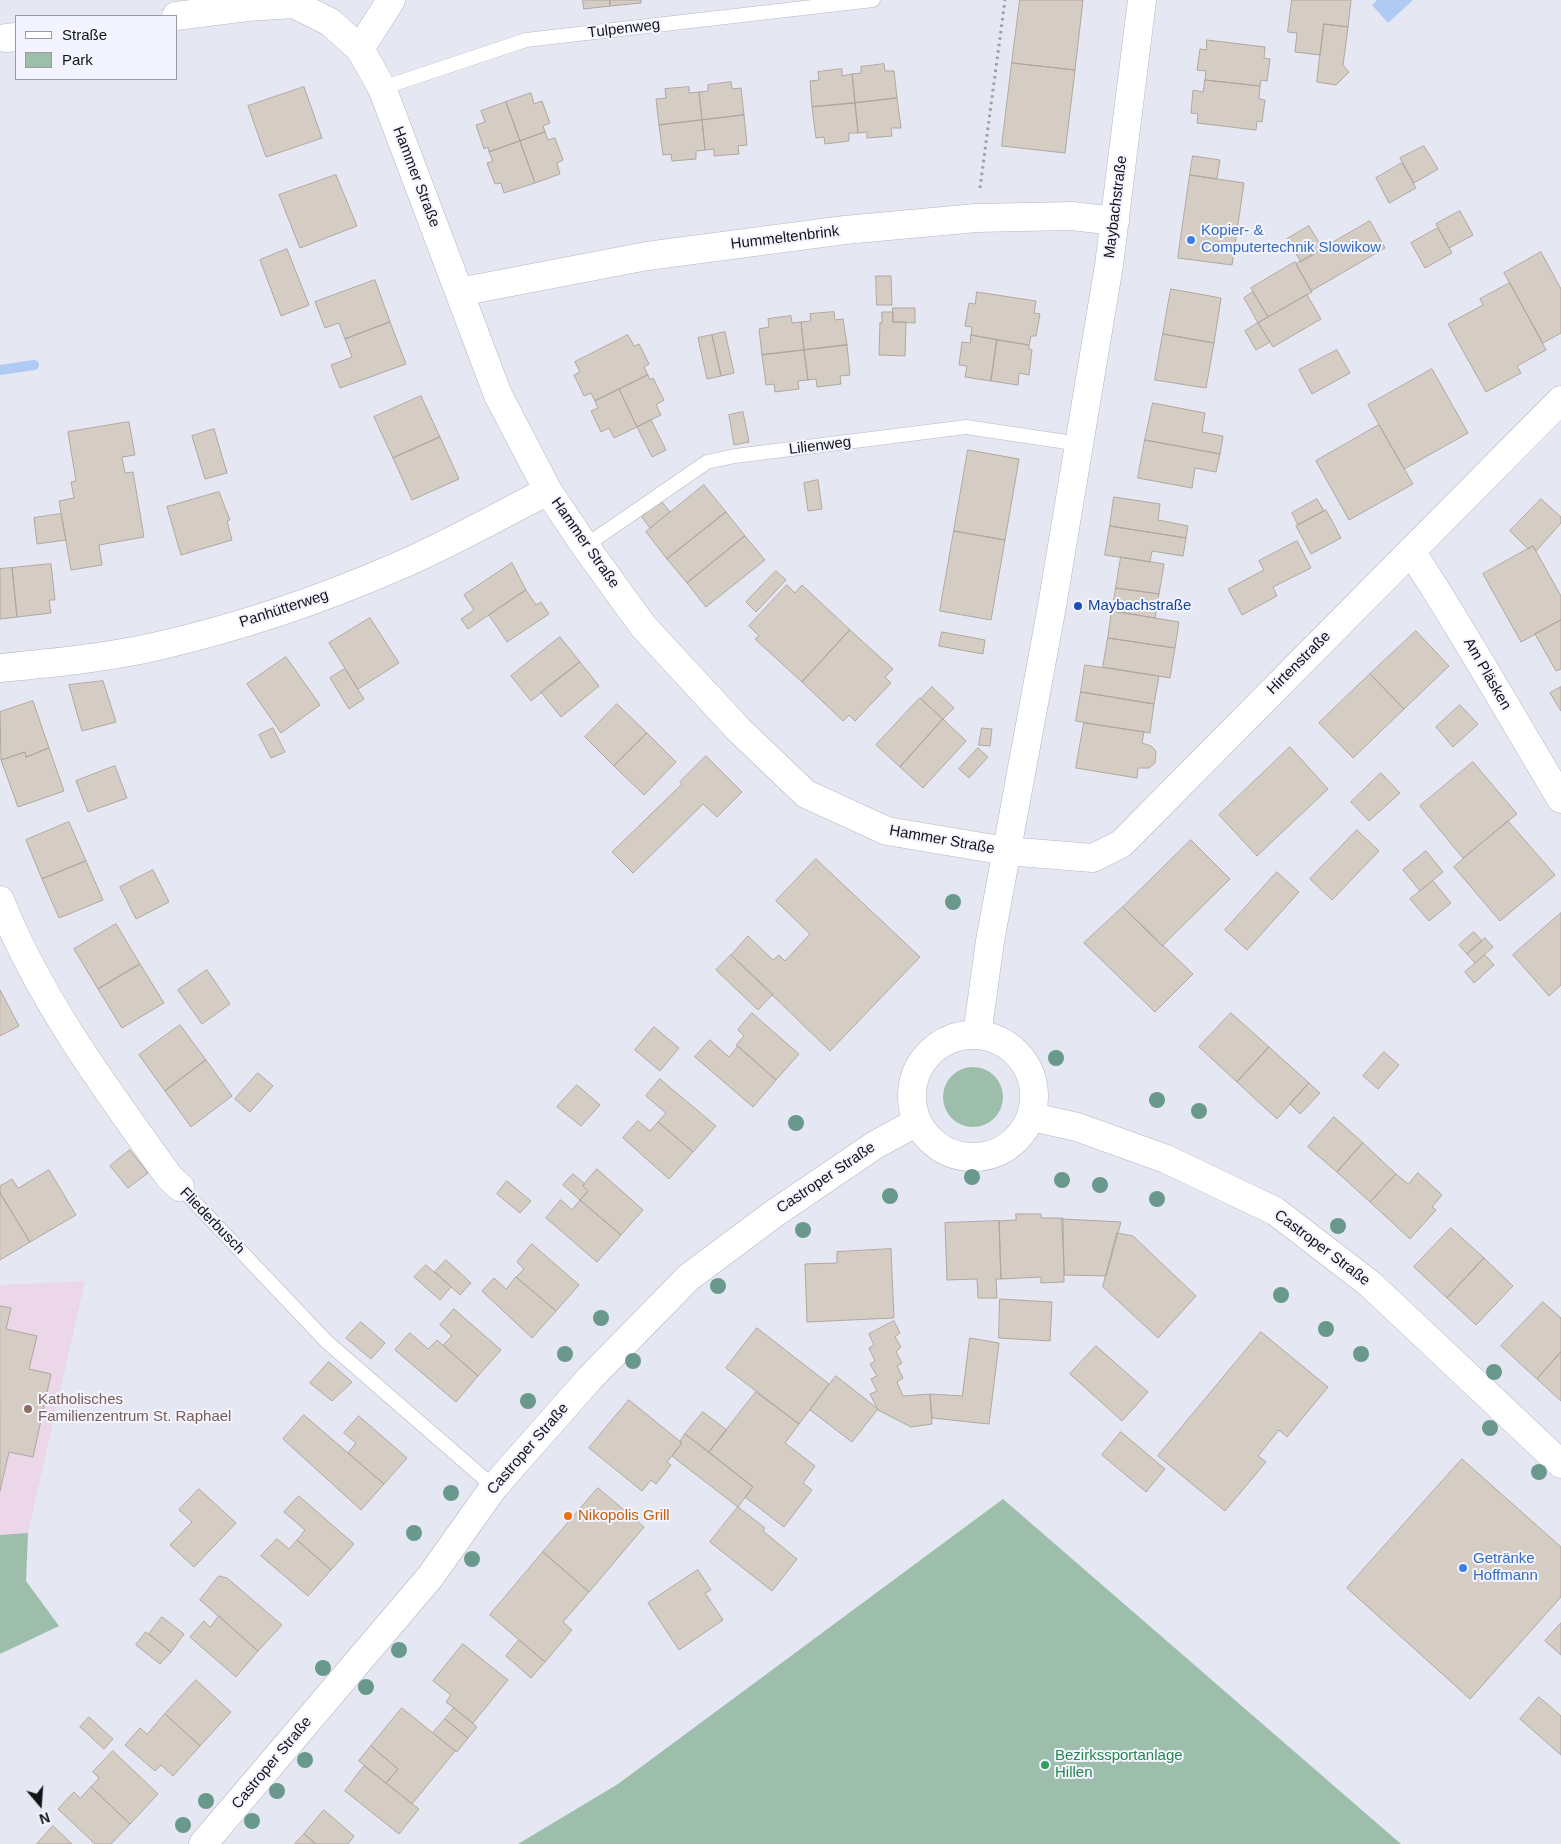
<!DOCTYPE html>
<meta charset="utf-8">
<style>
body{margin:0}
#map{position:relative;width:1561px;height:1844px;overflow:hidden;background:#e5e7f2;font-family:Helvetica,sans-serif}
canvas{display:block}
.legend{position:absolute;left:15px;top:15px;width:162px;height:65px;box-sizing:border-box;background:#f3f4ff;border:1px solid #999aa2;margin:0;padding:6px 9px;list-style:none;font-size:15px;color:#131417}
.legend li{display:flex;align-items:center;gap:10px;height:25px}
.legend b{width:25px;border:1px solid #999aa2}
.north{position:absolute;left:15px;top:1779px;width:50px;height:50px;-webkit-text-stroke:4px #f3f4ff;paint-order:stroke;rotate:162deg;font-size:14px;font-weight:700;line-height:20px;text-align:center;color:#131417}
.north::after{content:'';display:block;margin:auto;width:18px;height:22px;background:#131417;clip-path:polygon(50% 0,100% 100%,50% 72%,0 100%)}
</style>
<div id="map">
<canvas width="1561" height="1844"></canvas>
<ul class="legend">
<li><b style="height:6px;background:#fff"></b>Straße</li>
<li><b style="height:14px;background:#9dbeab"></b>Park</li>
</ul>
<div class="north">N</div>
</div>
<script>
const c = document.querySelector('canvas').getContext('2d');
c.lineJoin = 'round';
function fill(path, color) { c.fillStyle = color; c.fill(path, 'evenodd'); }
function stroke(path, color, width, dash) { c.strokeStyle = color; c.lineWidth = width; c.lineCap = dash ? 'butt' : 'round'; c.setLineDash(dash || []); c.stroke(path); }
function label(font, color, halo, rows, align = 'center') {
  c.font = font + ' Helvetica,sans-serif'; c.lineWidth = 4; c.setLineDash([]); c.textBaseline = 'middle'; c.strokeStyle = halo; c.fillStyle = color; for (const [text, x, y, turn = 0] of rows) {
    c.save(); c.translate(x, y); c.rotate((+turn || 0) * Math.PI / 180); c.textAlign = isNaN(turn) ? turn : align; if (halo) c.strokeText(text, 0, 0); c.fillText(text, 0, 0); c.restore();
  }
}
const education = new Path2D(`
 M85,1281L28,1533L0,1535V1285Z`);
const green = new Path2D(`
 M943 1097a30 30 0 1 1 60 0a30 30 0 1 1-60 0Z
 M1003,1499L1401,1844H518L618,1784Z
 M28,1533L26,1581L59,1626L0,1654V1535Z`);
const water = new Path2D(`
 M1377,0H1413L1388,23L1372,5Z`);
const stream = new Path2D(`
 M0,370L34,365`);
const building = new Path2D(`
 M583,0H610V6L584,9Z
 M610,0H641V3L610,6Z
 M1020,0H1083L1075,70L1012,63Z
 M1292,0H1351L1348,27L1324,24L1320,55L1295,52L1297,33L1288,32Z
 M1324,24L1348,27L1343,65L1349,72L1336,85L1317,82Z
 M1207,40L1265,47L1264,58L1270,59L1267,81L1261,80L1260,86L1205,80L1206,71L1197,70L1200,49L1206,50Z
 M1012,63L1075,70L1065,153L1002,146Z
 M884,64L885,71H894L897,98L855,103L852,74L861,73V67Z
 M842,69V76L852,74L855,103L812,107L810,81L819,80L818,72Z
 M1205,80L1260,86L1259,99L1265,100L1262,122L1257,121L1256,130L1197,123L1198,114L1191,113L1193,90L1203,92Z
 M731,82L732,89L741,88L744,115L702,120L699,92L708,91V85Z
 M304,87L322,138L266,157L248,106Z
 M689,87V93L699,92L702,120L659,125L656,99L666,98L665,89Z
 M531,93L534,104L542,101L550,123L543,126L545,132L520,141L506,102Z
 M897,98L901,128H891L892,136L867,138V132L858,133L855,103Z
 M506,102L520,141L489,152L488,147L484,149L476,125L485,122L481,111Z
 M855,103L858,133H849V141L825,144L824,137L816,138L812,107Z
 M744,115L747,145L738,146L739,154L714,156V149L705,150L702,120Z
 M702,120L705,150L696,151V159L672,161L671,154L663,155L659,125Z
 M545,132L548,140L555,138L563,160L557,163L560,174L535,183L520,141Z
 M520,141L535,183L504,193L501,183L495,184L487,163L493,161L489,152Z
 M1424,146L1438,169L1414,183L1400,158Z
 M1193,156L1220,160L1217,179L1190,175Z
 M1402,163L1416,188L1389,203L1376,178Z
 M336,175L357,226L300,248L279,195Z
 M1190,175L1244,183L1232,265L1178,258Z
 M1460,211L1473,235L1449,248L1436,224Z
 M1370,221L1385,248L1311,291L1296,264Z
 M1309,226L1323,249L1301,262L1287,239Z
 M1438,228L1452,253L1425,268L1411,243Z
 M287,249L309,305L281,316L260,260Z
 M1541,252L1561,289V333L1543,343L1504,273Z
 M1295,262L1312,292L1268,317L1251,288Z
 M876,276H891L892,305H877Z
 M375,280L390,322L345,339L339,323L325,328L315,302Z
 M1510,283L1546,350L1517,366L1521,373L1486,392L1448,324L1483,305L1480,299Z
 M1171,289L1221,298L1214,343L1163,334Z
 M977,292L1036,301L1034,313L1040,314L1036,336H1031L1029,345L971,335L972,327L965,326L969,303L975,304Z
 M1253,292L1268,317L1258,323L1244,298Z
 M1307,295L1321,319L1273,347L1258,323Z
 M893,308H915V323L893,322Z
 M834,312L835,320L843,319L847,345L804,350L801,322L811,321L810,314Z
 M882,312H893V322H906L905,356L879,355L880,322L882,323Z
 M791,316L792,323L801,322L804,350L762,355L759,329L769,327L768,319Z
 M390,322L406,364L340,388L331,365L352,357L345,339Z
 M1258,323L1270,342L1256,350L1245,331Z
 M725,332L734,373L721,376L712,335Z
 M1163,334L1214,343L1206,388L1155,380Z
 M628,335L634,346L639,344L649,364L644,367L648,375L595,401L591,393L584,396L574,375L580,372L575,362Z
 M712,335L721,376L707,379L698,338Z
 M971,335L997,340L991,381L965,377L967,366L959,365L962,342L970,343Z
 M997,340L1029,345V349L1032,350L1029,375L1019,373L1018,385L991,381Z
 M847,345L850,375L840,376L841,384L817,387L816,379L808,380L804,350Z
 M804,350L808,380L798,381L799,389L775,392L774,384L766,385L762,355Z
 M1337,350L1350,373L1312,394L1299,370Z
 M1432,369L1468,433L1404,469L1368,405Z
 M648,375L650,380L653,378L664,400L656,405L661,415L637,427L619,389Z
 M619,389L637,427L614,438L609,428L601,432L591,411L598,408L595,401Z
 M421,396L440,437L393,458L374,417Z
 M1153,403L1205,413L1202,432L1223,436L1220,454L1145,440Z
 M743,412L749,442L734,445L729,415Z
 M651,420L666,450L652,457L637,427Z
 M129,422L135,455L122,457L125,473L133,472L144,537L99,545L102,565L71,570L59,501L74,498L71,482L76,481L68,432Z
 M1379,425L1413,484L1349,520L1316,461Z
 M214,429L227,473L205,479L192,436Z
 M440,437L459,479L412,500L393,458Z
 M1145,440L1220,454L1216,472L1195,468L1192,488L1138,478Z
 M968,450L1019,459L1005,540L954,531Z
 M818,480L822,509L808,511L804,483Z
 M704,485L726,512L667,559L646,532Z
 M219,492L230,520L227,521L232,540L181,555L167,507Z
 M1114,497L1160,504L1158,520L1188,526L1186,538L1110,526Z
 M1317,499L1324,511L1298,525L1292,513Z
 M1541,499L1561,517V523L1536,551L1533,546L1528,549L1510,531Z
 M661,501L670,512L650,528L642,517Z
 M1326,510L1341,538L1311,554L1296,526Z
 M726,512L745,536L687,583L667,559Z
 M61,514L66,540L37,544L34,518Z
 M1110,526L1186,538L1183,556L1152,551L1150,562L1105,555Z
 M954,531L1005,540L991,620L940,611Z
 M745,536L765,560L706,607L687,583Z
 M1297,541L1311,568L1273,587L1277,596L1242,615L1228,589L1264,570L1259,561Z
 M1533,546L1561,596V620L1521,642L1483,574Z
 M1121,557L1164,564L1159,594L1116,588Z
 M512,563L526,590L468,629L461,619L474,610L464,595Z
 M51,564L55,600H49L51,613L17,617L12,568Z
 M12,568L17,617L0,619V569Z
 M776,571L786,580L756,612L746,602Z
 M787,585L795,593L802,585L850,630L802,682L755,639L759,636L749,626Z
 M1116,588L1159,594L1155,618L1112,611Z
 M526,590L536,605L541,602L549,614L507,642L489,615Z
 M1112,611L1179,622L1175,648L1108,638Z
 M370,618L399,663L358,689L329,643Z
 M1561,620V669L1556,671L1535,634Z
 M850,630L893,669L885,677L891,683L855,721L849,715L843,721L802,682Z
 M1416,631L1449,666L1404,709L1370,674Z
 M942,632L985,640L983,654L939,646Z
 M560,637L580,662L531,701L511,676Z
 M1108,638L1175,648L1170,678L1103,667Z
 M286,657L320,705L281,733L247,684Z
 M580,662L599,686L561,717L541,692Z
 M1085,665L1159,676L1154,704L1081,692Z
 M345,669L364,699L349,709L330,678Z
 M1370,674L1404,709L1353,758L1319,723Z
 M103,681L116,722L82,731L69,685Z
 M932,687L954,708L943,719L921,699Z
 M1561,687V711L1550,693Z
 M1081,692L1154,704L1150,733L1076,721Z
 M920,698L943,719L900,767L876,745Z
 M33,701L49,748L26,757L25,752L1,760L0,712Z
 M617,704L647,733L614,766L585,737Z
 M1460,705L1478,724L1453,747L1436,727Z
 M943,719L966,741L923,788L900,767Z
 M1084,723L1144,732L1142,743L1151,746L1156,751L1155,763L1149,768H1138L1137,778L1076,768Z
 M273,728L285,752L271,758L259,735Z
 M982,728L992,729L990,746L979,745Z
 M647,733L676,762L644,795L614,766Z
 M1290,747L1328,789L1257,856L1219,815Z
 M49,748L64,791L18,807L1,760L25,752L26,757Z
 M978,748L988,757L969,778L959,769Z
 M706,756L742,792L717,817L703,804L633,873L612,852L682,784L680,782Z
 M1473,762L1517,814L1463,858L1420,806Z
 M115,766L127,798L88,812L76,781Z
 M1381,773L1400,793L1369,821L1351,802Z
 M1508,821L1555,875L1500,921L1454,867Z
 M69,822L86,861L42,879L26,840Z
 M1357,830L1379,851L1332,900L1310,879Z
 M1191,840L1230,879L1162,946L1123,907Z
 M1426,851L1443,872L1420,891L1403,870Z
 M816,859L920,957L830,1051L731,955L748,936L773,960L779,955L785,961L810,934L776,901Z
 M86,861L103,900L59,918L42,879Z
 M153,870L169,902L136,919L120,887Z
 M1277,872L1299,892L1247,950L1225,930Z
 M1433,881L1451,903L1429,921L1410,899Z
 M1123,907L1193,974L1155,1012L1084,943Z
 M1561,913V985L1549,996L1513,955Z
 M116,924L140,964L98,989L74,949Z
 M1474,932L1482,941L1467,954L1459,945Z
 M1485,938L1493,947L1475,963L1467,954Z
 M731,955L773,994L758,1010L716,970Z
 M1485,955L1494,965L1474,983L1465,972Z
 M140,964L164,1003L122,1028L98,989Z
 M207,970L230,1004L202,1024L178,990Z
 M0,990L19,1026L0,1036Z
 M752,1013L799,1054L776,1080L736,1045L744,1036L738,1030Z
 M1231,1013L1269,1047L1237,1082L1199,1047Z
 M180,1025L206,1060L165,1091L139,1055Z
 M654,1027L679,1048L660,1071L635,1050Z
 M710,1040L729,1057L738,1046L776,1080L753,1107L695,1057Z
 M1269,1047L1309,1083L1277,1119L1237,1082Z
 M1384,1052L1399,1065L1378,1089L1363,1076Z
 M206,1060L232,1096L191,1127L165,1091Z
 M258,1073L273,1086L250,1112L235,1099Z
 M660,1079L716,1126L693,1152L658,1122L666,1113L646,1096Z
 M1309,1083L1320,1093L1300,1114L1290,1104Z
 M577,1085L600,1105L581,1126L557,1107Z
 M1334,1117L1363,1143L1337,1172L1308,1147Z
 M638,1121L650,1131L658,1122L693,1152L669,1179L623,1138Z
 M1363,1143L1396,1174L1370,1202L1337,1172Z
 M130,1150L148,1173L128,1188L110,1166Z
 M597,1169L643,1210L621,1235L580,1200L588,1191L583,1186Z
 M49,1170L76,1215L30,1242L0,1193V1186L12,1179L18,1188Z
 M1418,1173L1442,1195L1432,1207L1436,1210L1410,1239L1370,1202L1396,1174L1408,1184Z
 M573,1174L585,1184L583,1186L588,1191L580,1200L563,1185Z
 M507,1181L531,1201L520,1213L497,1194Z
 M0,1193L30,1242L0,1260Z
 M561,1200L572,1210L580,1200L621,1235L597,1262L546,1218Z
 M1016,1214H1041V1218H1063L1064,1282L1041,1283V1277L1001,1279L999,1221L1016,1220Z
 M1062,1219L1121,1222L1106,1276L1065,1275Z
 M999,1221L1001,1279H996L997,1298H978L977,1279L947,1280L945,1223Z
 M1451,1228L1484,1258L1447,1298L1414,1267Z
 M1117,1233L1133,1236L1196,1296L1158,1338L1103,1287Z
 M532,1244L579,1285L556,1311L516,1277L524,1269L517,1262Z
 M891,1249L894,1318L807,1322L805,1264L837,1263V1252Z
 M1484,1258L1513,1286L1476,1325L1447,1298Z
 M446,1260L471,1283L460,1295L435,1272Z
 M426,1265L451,1287L440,1300L414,1277Z
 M516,1277L556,1311L532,1338L482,1291L494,1278L506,1289Z
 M1000,1299L1052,1302L1050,1341L999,1338Z
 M1543,1302L1561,1318V1352L1537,1379L1501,1346Z
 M0,1306L11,1308L6,1329L37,1336L29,1369L51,1374L33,1457L9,1452L0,1491Z
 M454,1309L501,1350L478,1376L443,1345L452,1336L440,1325Z
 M894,1321L900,1333L895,1337L901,1347L896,1352L902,1363L897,1366L903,1378L897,1382L903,1396L930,1394L932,1424L911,1427L878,1410L870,1394L877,1391L871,1379L877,1376L870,1364L875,1361L869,1348L874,1345L869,1334Z
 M361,1322L385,1343L371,1359L346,1338Z
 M757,1328L829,1384L799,1424L726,1368Z
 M1261,1332L1328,1387L1287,1437L1279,1430L1258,1456L1266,1462L1225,1511L1158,1456Z
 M410,1333L428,1349L437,1340L478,1376L456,1402L395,1350Z
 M970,1338L999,1343L989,1424L932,1418L930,1394L962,1396Z
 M1096,1346L1148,1392L1122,1421L1070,1374Z
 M1561,1352V1401L1537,1379Z
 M329,1362L352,1382L332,1401L310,1383Z
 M836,1376L878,1409L852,1442L810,1410Z
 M756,1392L799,1424L785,1443L815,1466L803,1483L812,1490L784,1527L745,1497L753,1487L709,1452Z
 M629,1400L682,1443L667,1462L671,1465L656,1484L651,1480L642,1491L589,1448Z
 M703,1412L727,1430L709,1452L685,1434Z
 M304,1415L384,1484L361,1510L283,1439Z
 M359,1416L407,1458L384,1484L348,1453L356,1443L344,1433Z
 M1121,1432L1165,1469L1146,1492L1102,1455Z
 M685,1434L753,1487L738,1507L672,1456L682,1443L680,1442Z
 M1462,1459L1561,1547V1597L1470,1699L1347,1588Z
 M598,1488L644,1527L589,1592L543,1552Z
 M199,1489L236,1523L194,1567L170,1545L192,1522L179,1510Z
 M299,1496L354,1544L331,1570L297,1540L305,1530L284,1512Z
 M738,1507L765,1528L763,1531L797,1559L772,1591L710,1542Z
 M277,1539L289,1549L297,1540L331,1570L308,1596L261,1556Z
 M543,1552L589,1592L563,1622L572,1630L545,1662L490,1615Z
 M698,1570L711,1590L705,1593L723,1620L679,1650L648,1603Z
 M219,1576L227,1578L282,1625L258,1651L200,1600Z
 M219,1616L258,1651L236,1677L190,1637L204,1621L210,1627Z
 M162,1617L184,1634L171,1652L149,1634Z
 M1561,1623V1655L1545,1641Z
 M146,1632L171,1652L160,1664L136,1645Z
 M519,1640L545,1662L531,1678L506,1656Z
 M463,1644L508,1680L473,1723L446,1702L451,1695L433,1681Z
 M196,1680L231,1712L200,1746L165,1714Z
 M1539,1697L1561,1716V1755L1520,1719Z
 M402,1708L455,1751L412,1804L386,1783L398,1769L371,1746Z
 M454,1708L477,1727L468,1738L445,1719Z
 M165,1714L200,1746L173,1776L161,1765L155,1771L125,1745L140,1728L147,1734Z
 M89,1717L113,1739L104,1749L80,1727Z
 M445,1719L468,1738L457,1752L433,1733Z
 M371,1746L398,1769L386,1783L359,1761Z
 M113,1751L158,1794L130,1824L91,1787L99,1778L93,1772Z
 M364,1766L419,1809L399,1834L345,1791Z
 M91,1787L130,1824L111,1844H95L58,1809L74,1792L80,1798Z
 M324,1810L354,1836L348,1844H316L304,1834Z
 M53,1826L72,1844H37Z
 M304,1834L316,1844H295Z`);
const path = new Path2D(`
 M980,188L1005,0`);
const lane = new Path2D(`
 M382,88L526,40L873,0
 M585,546L707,462L735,456L966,427L1080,444
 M180,1187L327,1342L494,1487`);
const street = new Path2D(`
 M176,16L247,7L294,4L330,22L360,49L382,88L498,395L548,491L585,546L643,626L739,730L806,794L887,831L1006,851L1093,858L1121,844L1561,400
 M6,38L16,37
 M360,49L391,0
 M459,292L647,256L845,230L976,218L1072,216L1115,221
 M1411,551C1464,632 1511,716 1561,799
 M0,668C52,663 104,658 154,647C237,628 318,601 396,567C448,545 498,516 548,491
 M0,900C40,1001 107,1090 170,1178L180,1187
 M977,1035L990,941L1052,606L1109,265L1142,0`);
const secondary = new Path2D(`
 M912 1096a61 61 0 1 1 122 0a61 61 0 1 1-122 0Z
 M1032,1117L1077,1127L1166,1159L1275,1211L1370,1284L1561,1464
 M203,1844L430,1577L494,1487L590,1378L689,1277L775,1213L875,1145L917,1122`);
const trees = [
 [953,902],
 [1056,1058],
 [1157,1100],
 [1199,1111],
 [796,1123],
 [972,1177],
 [1062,1180],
 [1100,1185],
 [890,1196],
 [1157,1199],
 [1338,1226],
 [803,1230],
 [718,1286],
 [1281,1295],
 [601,1318],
 [1326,1329],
 [565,1354],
 [1361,1354],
 [633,1361],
 [1494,1372],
 [528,1401],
 [1490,1428],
 [1539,1472],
 [451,1493],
 [414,1533],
 [472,1559],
 [399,1650],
 [323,1668],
 [366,1687],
 [305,1760],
 [277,1791],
 [206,1801],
 [252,1821],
 [183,1825]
];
const markers = [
 [1191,240,5,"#3f7fe0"],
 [1078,606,5,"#1a4fb4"],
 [28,1409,5,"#8d6e63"],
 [568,1516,5,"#e8710a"],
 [1463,1568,5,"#3f7fe0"],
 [1045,1765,5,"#2e9e5b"]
];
const streetNames = [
 ["Tulpenweg",624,29,-7],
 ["Hammer Straße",416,177,69],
 ["Maybachstraße",1116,207,-83],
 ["Hummeltenbrink",785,238,-7],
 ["Lilienweg",820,446,-7],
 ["Hammer Straße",585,543,55],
 ["Panhütterweg",284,609,-18],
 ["Hirtenstraße",1299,663,-45],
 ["Am Pläsken",1487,674,60],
 ["Hammer Straße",942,840,10],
 ["Castroper Straße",826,1178,-34],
 ["Fliederbusch",212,1221,46],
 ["Castroper Straße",1322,1248,37],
 ["Castroper Straße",528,1449,-49],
 ["Castroper Straße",272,1763,-50]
];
const shopNames = [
 ["Kopier- &",1201,231],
 ["Computertechnik Slowikow",1201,248],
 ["Getränke",1473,1559],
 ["Hoffmann",1473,1576]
];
const transitNames = [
 ["Maybachstraße",1088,606]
];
const educationNames = [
 ["Katholisches",38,1400],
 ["Familienzentrum St. Raphael",38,1417]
];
const foodNames = [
 ["Nikopolis Grill",578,1516]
];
const leisureNames = [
 ["Bezirkssportanlage",1055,1756],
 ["Hillen",1055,1773]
];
fill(education, '#ebd7e7');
fill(green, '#9dbeab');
fill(water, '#afcbf3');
stroke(stream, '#afcbf3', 10);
fill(building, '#d5ccc4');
stroke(building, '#b0a7a0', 1);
stroke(lane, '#b5b6c0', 15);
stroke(street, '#b5b6c0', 29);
stroke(secondary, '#b5b6c0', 29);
stroke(path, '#9c9ea6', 3, [2.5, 4]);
stroke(lane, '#fff', 14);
stroke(street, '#fff', 28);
stroke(secondary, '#fff', 28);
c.fillStyle = '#69998c';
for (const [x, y] of trees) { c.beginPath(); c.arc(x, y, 8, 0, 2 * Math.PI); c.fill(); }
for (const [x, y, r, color] of markers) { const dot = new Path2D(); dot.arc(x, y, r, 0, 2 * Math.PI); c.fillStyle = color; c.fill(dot); stroke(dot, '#f3f4ff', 2); }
label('15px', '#131417', '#f3f4ff', streetNames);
label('15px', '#366cbe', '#f3f4ff', shopNames, 'left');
label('15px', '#164399', '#f3f4ff', transitNames, 'left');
label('15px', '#785e54', '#f3f4ff', educationNames, 'left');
label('15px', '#c56008', '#f3f4ff', foodNames, 'left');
label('15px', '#27864d', '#f3f4ff', leisureNames, 'left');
</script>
